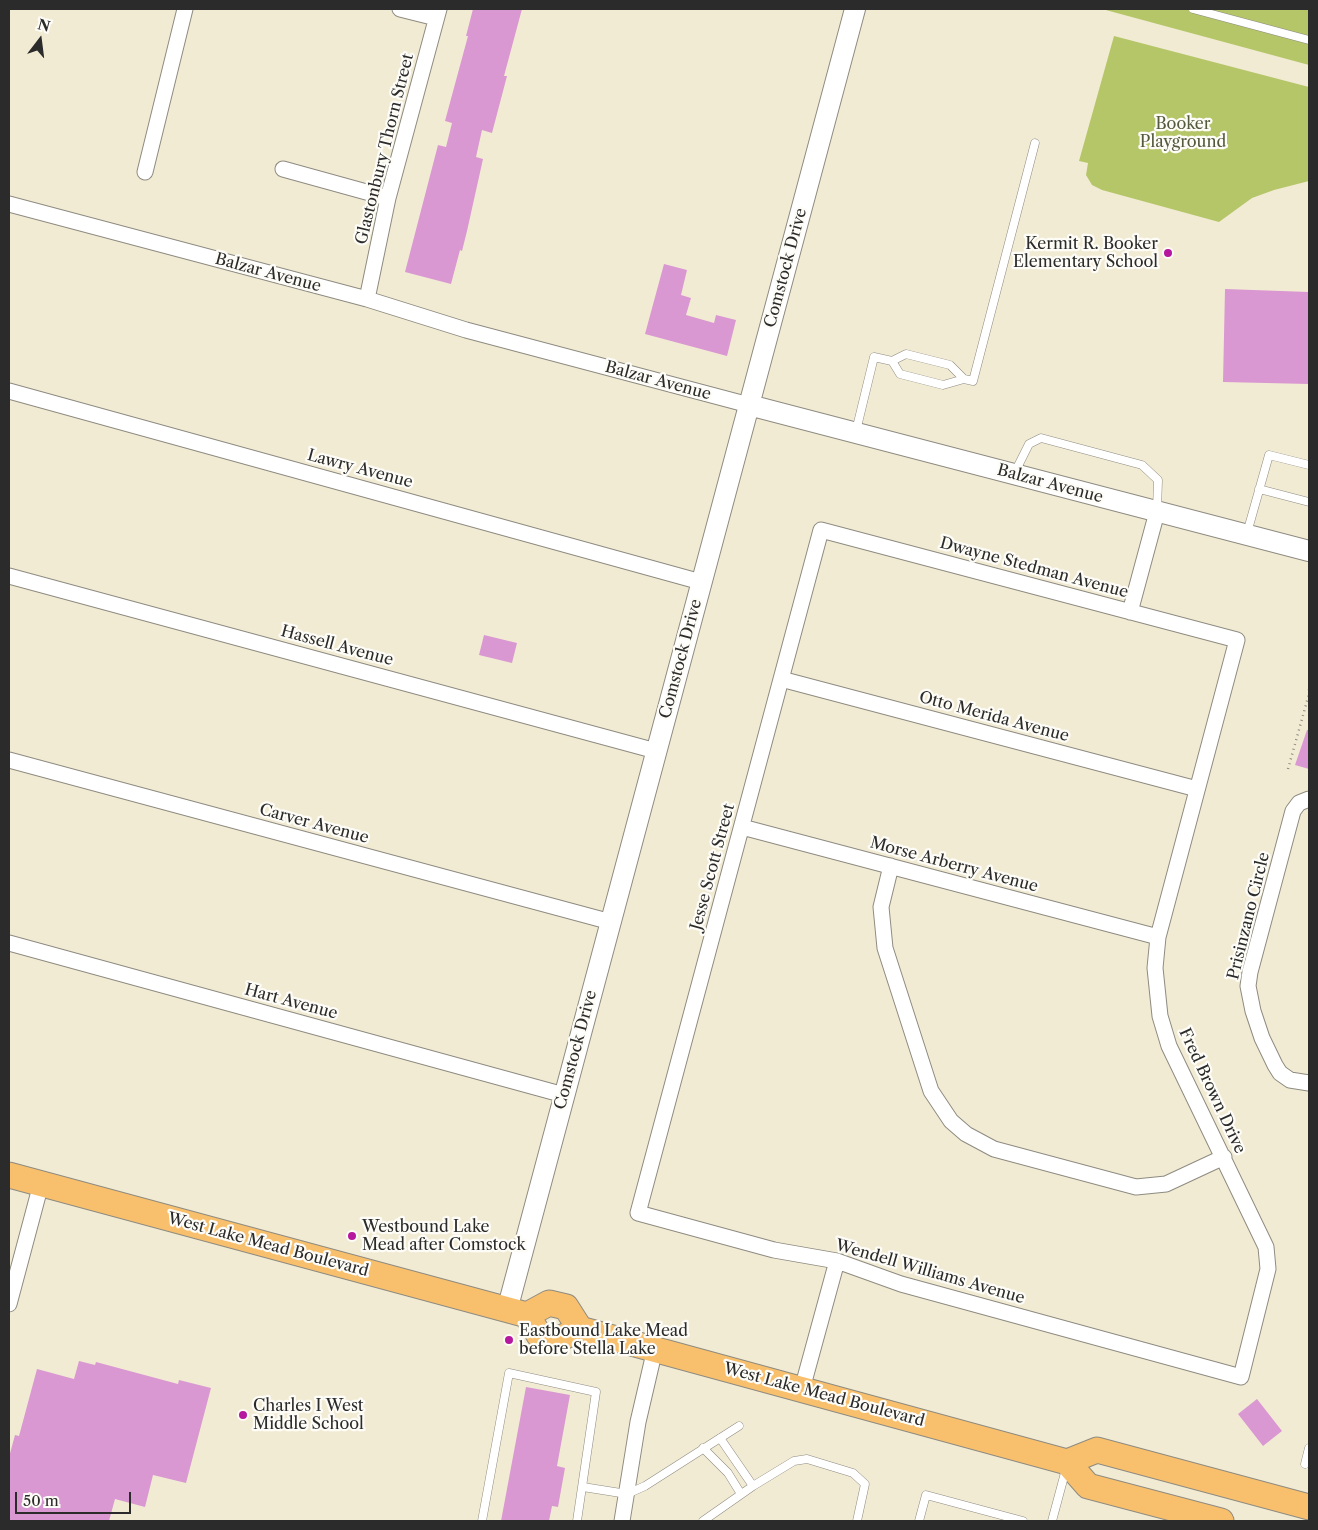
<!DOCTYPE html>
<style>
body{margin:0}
#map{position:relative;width:1318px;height:1530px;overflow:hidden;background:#f2ebd4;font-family:"Libre Caslon Text",serif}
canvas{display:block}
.frame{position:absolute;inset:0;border:10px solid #2b2b2b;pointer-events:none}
.north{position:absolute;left:15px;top:15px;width:50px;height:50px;-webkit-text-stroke:4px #fdfcf7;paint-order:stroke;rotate:15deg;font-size:14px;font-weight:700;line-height:20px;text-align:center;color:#2b2b2b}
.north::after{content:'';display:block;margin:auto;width:18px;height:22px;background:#2b2b2b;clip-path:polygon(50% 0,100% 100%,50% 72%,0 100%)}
.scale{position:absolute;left:15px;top:1492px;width:116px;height:22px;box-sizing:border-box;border:2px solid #2b2b2b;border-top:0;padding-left:6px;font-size:15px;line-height:18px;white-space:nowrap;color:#2b2b2b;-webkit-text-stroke:4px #fdfcf7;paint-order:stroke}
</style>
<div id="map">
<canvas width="1318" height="1530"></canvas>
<div class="frame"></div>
<div class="north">N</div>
<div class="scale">50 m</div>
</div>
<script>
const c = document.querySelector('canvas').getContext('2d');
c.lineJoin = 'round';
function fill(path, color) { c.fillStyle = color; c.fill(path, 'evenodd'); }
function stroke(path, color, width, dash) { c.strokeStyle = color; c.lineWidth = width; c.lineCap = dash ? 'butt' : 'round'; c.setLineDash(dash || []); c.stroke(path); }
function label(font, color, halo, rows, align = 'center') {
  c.font = font + ' "Libre Caslon Text",serif'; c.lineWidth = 4.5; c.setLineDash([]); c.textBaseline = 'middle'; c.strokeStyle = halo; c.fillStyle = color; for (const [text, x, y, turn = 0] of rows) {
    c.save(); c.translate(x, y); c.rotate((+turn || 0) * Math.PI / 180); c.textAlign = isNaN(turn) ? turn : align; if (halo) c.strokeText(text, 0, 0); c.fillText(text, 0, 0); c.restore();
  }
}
const green = new Path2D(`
 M1102,9H1309V65Z
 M1114,36L1309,87V181L1274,190L1252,198L1219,222L1102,190L1092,185L1086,175L1088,163L1079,161Z`);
const building = new Path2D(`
 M473,9H522L504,76H507L492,133L482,130L476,157L483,159L467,231L462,251L460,250L451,284L405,272L438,145L446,147L452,123L445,121L468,36H466Z
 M664,264L687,270L681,295L691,298L686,315L714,323L716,315L736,320L727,356L645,334Z
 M1225,289L1309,292V384L1223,382Z
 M484,635L517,643L512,663L479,655Z
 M1307,730H1309V769L1295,765Z
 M79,1361L95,1365L96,1362L178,1384L179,1380L211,1388L186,1483L153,1475L145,1507L115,1499L109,1521H9V1457L15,1435L19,1436L37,1369L74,1379Z
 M526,1387L570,1395L557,1466L565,1468L558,1507L552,1506L549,1521H501Z
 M1257,1399L1282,1431L1263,1446L1238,1414Z`);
const path = new Path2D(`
 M1309,689V694
 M1288,769L1309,694`);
const service = new Path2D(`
 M1193,9L1309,40
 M964,379L973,381L1035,143
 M856,431L874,357L892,361L906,354L950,365L964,379L943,385L900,374L892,361
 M1015,472L1029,444L1041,438L1142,465L1158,480L1157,510
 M1259,489L1309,502
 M1247,533L1269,455L1309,465
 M720,1438L753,1486
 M703,1448L728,1473L741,1494
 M1305,1464L1309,1448
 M583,1487L627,1494L645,1486L739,1426
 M482,1521L509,1373L596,1392L577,1521
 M703,1521L753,1486L794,1461L807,1459L853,1473L865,1484L857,1521
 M919,1521L926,1495L1023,1521
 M1052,1521L1066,1469`);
const minor = new Path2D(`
 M400,9L436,18
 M283,169L388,198
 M145,172L185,9
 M9,204L367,299L466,330L749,405
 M367,299L388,198L439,9
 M9,391L701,582
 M821,530L1237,640L1158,937L1155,968L1160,1016L1169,1046L1266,1247L1268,1269L1241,1377L901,1284L837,1261L774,1250L638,1213Z
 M9,576L656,751
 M1130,612L1157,512
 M781,679L1197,789
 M9,760L611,922
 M1309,799L1299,803L1293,811L1250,972L1248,986L1253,1011L1262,1038L1275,1065L1280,1073L1290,1080L1309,1083
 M742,827L1158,937
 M891,866L881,907L885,948L931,1091L951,1121L966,1134L994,1149L1136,1187L1166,1184L1224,1157
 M9,943L564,1095
 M9,1304L41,1184
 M802,1389L837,1261
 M622,1521L638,1422L655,1349`);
const tertiary = new Path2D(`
 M749,405L1309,551
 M507,1310L855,9`);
const primary = new Path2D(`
 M9,1175L527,1315L549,1303L566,1307L580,1329
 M527,1315L539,1335L557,1340L580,1329L1067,1462L1088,1486L1221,1521
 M1067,1462L1097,1450L1309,1507`);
const markers = [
 [1168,253,5,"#b5179e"],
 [352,1236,5,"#b5179e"],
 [509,1340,5,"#b5179e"],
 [243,1415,5,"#b5179e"]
];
const parkNames = [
 ["Booker",1183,124],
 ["Playground",1183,142]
];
const streetNames = [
 ["Glastonbury Thorn Street",385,149,-76],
 ["Comstock Drive",786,268,-75],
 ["Balzar Avenue",268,273,15],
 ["Balzar Avenue",658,381,15],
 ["Lawry Avenue",360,469,15],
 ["Balzar Avenue",1050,484,15],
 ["Dwayne Stedman Avenue",1034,568,15],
 ["Hassell Avenue",337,646,15],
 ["Comstock Drive",681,659,-75],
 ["Otto Merida Avenue",994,717,15],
 ["Carver Avenue",314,824,15],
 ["Morse Arberry Avenue",954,865,15],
 ["Jesse Scott Street",713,867,-75],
 ["Prisinzano Circle",1249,916,-76],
 ["Hart Avenue",291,1002,15],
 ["Comstock Drive",576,1050,-75],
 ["Fred Brown Drive",1212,1091,65],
 ["West Lake Mead Boulevard",268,1245,15],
 ["Wendell Williams Avenue",930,1272,16],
 ["West Lake Mead Boulevard",824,1395,15]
];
const poiNames = [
 ["Kermit R. Booker",1158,244,"right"],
 ["Elementary School",1158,262,"right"],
 ["Westbound Lake",362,1227],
 ["Mead after Comstock",362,1245],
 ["Eastbound Lake Mead",519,1331],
 ["before Stella Lake",519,1349],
 ["Charles I West",253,1406],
 ["Middle School",253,1424]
];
fill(green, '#b5c669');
fill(building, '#d998d1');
stroke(service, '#8e8b80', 9);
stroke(minor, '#8e8b80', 17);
stroke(tertiary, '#8e8b80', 22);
stroke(primary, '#8e8b80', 27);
stroke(path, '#8e8b80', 2.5, [1, 4]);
stroke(service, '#fff', 8);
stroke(minor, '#fff', 15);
stroke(tertiary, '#fff', 20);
stroke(primary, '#f8bf6c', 25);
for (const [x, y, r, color] of markers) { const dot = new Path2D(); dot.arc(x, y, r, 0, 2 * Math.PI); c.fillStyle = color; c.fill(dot); stroke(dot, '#fdfcf7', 2); }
label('16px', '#545a3e', '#fdfcf7', parkNames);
label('16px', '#2b2b2b', '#fdfcf7', streetNames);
label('16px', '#2b2b2b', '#fdfcf7', poiNames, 'left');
</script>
